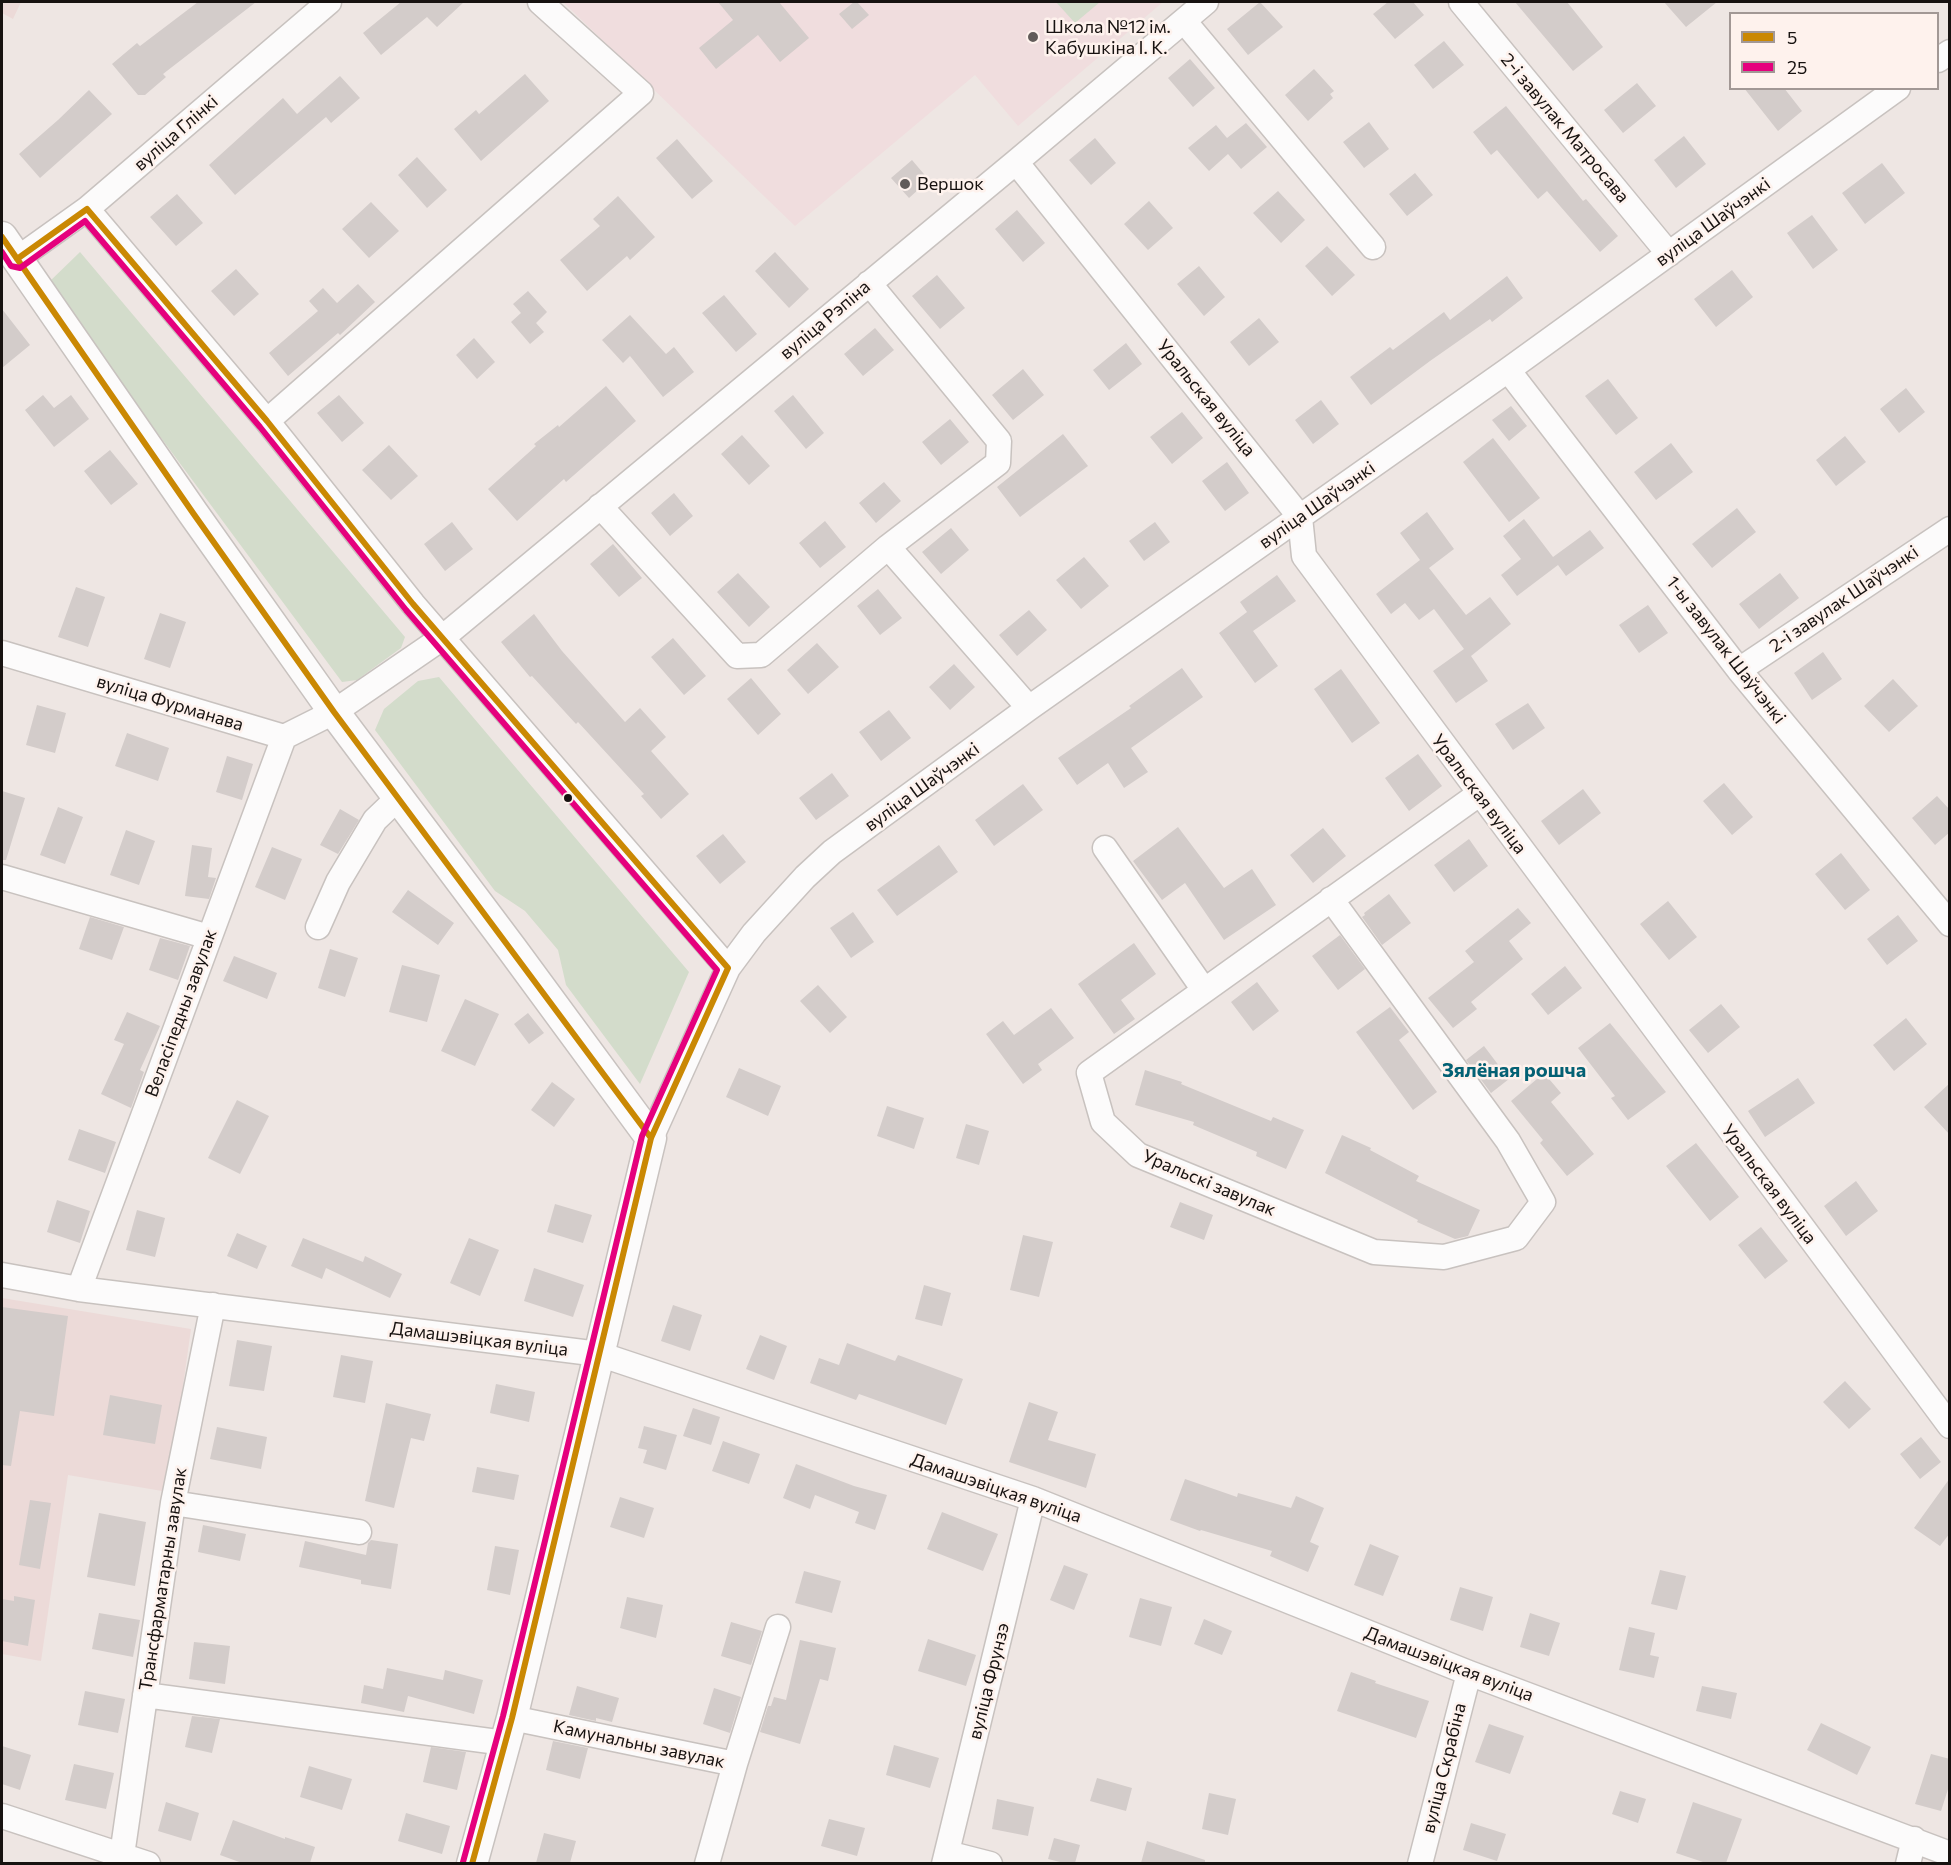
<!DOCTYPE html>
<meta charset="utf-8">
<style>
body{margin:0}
#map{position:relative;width:1951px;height:1865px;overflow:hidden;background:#eee6e3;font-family:Commissioner,sans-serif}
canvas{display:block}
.frame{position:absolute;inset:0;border:3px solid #171210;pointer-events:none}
.legend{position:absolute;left:1729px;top:12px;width:210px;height:78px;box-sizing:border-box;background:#fef2ed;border:2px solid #a29895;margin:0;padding:8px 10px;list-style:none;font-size:18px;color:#171210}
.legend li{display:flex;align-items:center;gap:12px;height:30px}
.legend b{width:30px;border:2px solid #a29895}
</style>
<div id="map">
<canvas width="1951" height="1865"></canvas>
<div class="frame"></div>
<ul class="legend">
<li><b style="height:8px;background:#ca8803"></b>5</li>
<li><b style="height:8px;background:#e5007d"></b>25</li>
</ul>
</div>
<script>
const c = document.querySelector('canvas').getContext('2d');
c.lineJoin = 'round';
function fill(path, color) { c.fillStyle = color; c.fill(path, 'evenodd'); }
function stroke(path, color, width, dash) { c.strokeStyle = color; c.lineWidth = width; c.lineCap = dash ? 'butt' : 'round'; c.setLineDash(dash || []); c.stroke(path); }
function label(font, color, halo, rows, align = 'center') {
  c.font = font + ' Commissioner,sans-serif'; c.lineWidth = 5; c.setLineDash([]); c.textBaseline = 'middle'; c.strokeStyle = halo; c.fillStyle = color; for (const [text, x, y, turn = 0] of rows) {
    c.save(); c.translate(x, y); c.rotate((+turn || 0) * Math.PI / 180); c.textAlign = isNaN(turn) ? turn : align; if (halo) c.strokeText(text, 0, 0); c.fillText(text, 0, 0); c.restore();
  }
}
const industrial = new Path2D(`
 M2,2H21L13,19L2,13Z
 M2,1298L191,1329L168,1492L68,1475L41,1661L2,1654Z`);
const education = new Path2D(`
 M563,2H1163L1018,126L975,75L795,226Z`);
const green = new Path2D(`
 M1056,2H1100L1075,23Z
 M80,252L405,637L401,648L357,680L342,682L47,284Z
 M439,677L689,972L640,1084L566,985L558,950L525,911L495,891L375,730L384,709L418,681Z`);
const building = new Path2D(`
 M198,2H256L163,74L166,77L145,95H138L112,64L137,43L140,46Z
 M401,2H464L437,27L427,17L381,55L363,33Z
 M718,2H779L809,38L780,62L758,35L716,69L699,48L733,20Z
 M854,2H857L869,15L852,29L839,14Z
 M1260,2L1283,27L1248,55L1227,29Z
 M1388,2H1413L1424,15L1395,39L1373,14Z
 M1515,2H1567L1603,47L1573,71Z
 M1664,2H1717L1686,27Z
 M1444,41L1464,65L1433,89L1414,65Z
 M1190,59L1215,88L1193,107L1168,78Z
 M1314,69L1334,91L1330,94L1333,98L1308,121L1285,95Z
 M525,74L549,101L481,161L454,129L476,110L479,114Z
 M340,76L360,98L331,123L326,117L235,195L209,165L283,98L297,114Z
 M1637,83L1656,106L1623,133L1604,110Z
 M1744,88H1784L1802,111L1778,131Z
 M89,90L112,114L40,178L19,154L58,120Z
 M1506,106L1583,201L1586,199L1618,236L1600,252L1547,191L1538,199L1497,150L1491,155L1473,132Z
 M1369,122L1389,149L1364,168L1343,142Z
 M1246,123L1267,147L1241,169L1228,154L1209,171L1188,148L1216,125L1227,138Z
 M1684,136L1706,164L1676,188L1654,160Z
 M1095,138L1116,163L1091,185L1069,160Z
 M677,139L713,181L692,199L656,158Z
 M417,157L447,190L427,208L398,175Z
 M912,160L929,180L909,198L891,178Z
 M1882,163L1905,193L1865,224L1842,193Z
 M1415,173L1433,195L1407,216L1389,194Z
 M1278,191L1305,220L1281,243L1253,213Z
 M177,194L203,223L176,246L150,217Z
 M618,196L655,237L630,260L627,256L587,291L560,260L600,226L593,219Z
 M1149,201L1173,228L1148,250L1124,224Z
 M371,202L399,231L369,258L342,229Z
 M1017,210L1045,243L1023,262L995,229Z
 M1812,215L1838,250L1813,269L1787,233Z
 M1327,246L1355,275L1332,296L1305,266Z
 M775,252L809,289L789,308L755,271Z
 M1199,266L1225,297L1204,316L1177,284Z
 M236,269L259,294L234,316L211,291Z
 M1732,270L1753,297L1716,327L1694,299Z
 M937,275L965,308L940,329L912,296Z
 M1507,276L1523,298L1492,322L1490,319L1430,361L1371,405L1350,377L1390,347L1393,350L1444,312L1450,320Z
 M358,284L375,302L340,335L338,333L288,376L269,353L318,311L309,301L323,288L337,303Z
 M528,291L547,312L536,323L544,332L530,344L511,322L521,313L513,304Z
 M724,295L757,334L736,352L702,313Z
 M2,309L30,345L2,368Z
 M630,315L666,354L674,347L694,372L663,397L630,356L623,363L602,340Z
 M1259,318L1279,342L1249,366L1230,342Z
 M875,328L894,350L863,376L844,354Z
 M474,338L495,362L477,379L456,355Z
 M1126,343L1142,364L1109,390L1093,370Z
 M1023,369L1044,395L1013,420L992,395Z
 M1608,379L1638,418L1616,435L1585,396Z
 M606,386L636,421L566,482L564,479L517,521L488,489L536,446L534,444L558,425L559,427Z
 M1906,388L1925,412L1899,433L1880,409Z
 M43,395L54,408L71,395L89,419L54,447L25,410Z
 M339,395L364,423L342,442L317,413Z
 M793,395L824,433L806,449L774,411Z
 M1321,400L1339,424L1313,444L1295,420Z
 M1511,406L1527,426L1509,441L1492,420Z
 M1182,412L1203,438L1172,464L1150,437Z
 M950,419L969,442L941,465L922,442Z
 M1063,434L1088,466L1020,517L997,487Z
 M742,435L770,466L749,485L721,454Z
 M1845,436L1866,462L1836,486L1816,460Z
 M1493,438L1540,498L1509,522L1463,462Z
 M1671,443L1693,472L1656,500L1634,472Z
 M389,445L418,476L391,500L362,470Z
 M110,450L138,484L111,505L84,471Z
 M1227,462L1249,493L1225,511L1202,481Z
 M884,482L901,501L876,523L859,503Z
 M674,493L693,516L670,536L651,513Z
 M1737,508L1756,532L1712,568L1692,544Z
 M1427,512L1454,549L1429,568L1466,615L1490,597L1511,624L1471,656L1488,681L1456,703L1433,671L1464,649L1434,609L1419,620L1405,603L1391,614L1376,594L1420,560L1400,533Z
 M1524,519L1553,557L1590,530L1604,548L1566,576L1558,565L1517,596L1501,575L1521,559L1503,536Z
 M825,521L846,547L820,568L799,543Z
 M452,522L473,549L445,571L424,544Z
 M1155,522L1170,542L1144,561L1129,541Z
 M951,528L969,550L941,574L922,552Z
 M613,544L642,578L619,597L590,564Z
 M1084,557L1109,586L1081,609L1056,580Z
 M738,573L770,607L749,627L717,592Z
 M1780,573L1799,598L1759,629L1739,604Z
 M1277,575L1296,601L1253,631L1278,666L1255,683L1219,633L1247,612L1240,602Z
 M76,587L105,597L88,647L58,637Z
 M878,589L902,618L880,635L857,606Z
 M1648,605L1668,633L1639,653L1619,625Z
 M1029,610L1047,630L1017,656L999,635Z
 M160,613L186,622L170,668L144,659Z
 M534,614L562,651L625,722L640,708L666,737L651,751L689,794L661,819L641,796L644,794L578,722L576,724L532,676L530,677L501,642Z
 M673,638L706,676L684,695L651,657Z
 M817,643L839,667L808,694L787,670Z
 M1823,652L1842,679L1812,700L1794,673Z
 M954,664L975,687L950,710L929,687Z
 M1182,668L1203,697L1131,748L1148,772L1124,788L1108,763L1077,785L1058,758L1131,708L1129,706Z
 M1341,669L1380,723L1352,743L1314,689Z
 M751,678L781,714L758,735L727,699Z
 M1893,679L1918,706L1889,732L1864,706Z
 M1528,703L1545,728L1513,750L1495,724Z
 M37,705L66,713L55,753L26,745Z
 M889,710L911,738L881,761L859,732Z
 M127,733L169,748L158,781L115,766Z
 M1418,754L1442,786L1409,811L1385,778Z
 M227,756L253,764L242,800L216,792Z
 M832,773L849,796L816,820L799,798Z
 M1724,783L1753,817L1732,835L1703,801Z
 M1023,784L1043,810L994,846L975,820Z
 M1583,789L1601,813L1559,845L1541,821Z
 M2,791L25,798L6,860H2Z
 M1937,796L1950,810V832L1935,845L1912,818Z
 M58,807L83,817L65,864L40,855Z
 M340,809L359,820L338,854L320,845Z
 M1178,827L1224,888L1252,869L1276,905L1224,940L1185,883L1162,900L1133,861Z
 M1323,828L1346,856L1313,883L1290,855Z
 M126,830L155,841L139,885L110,875Z
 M723,834L746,862L720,884L696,856Z
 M1469,839L1488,866L1454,892L1434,865Z
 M192,845L212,848L208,877L216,878L209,899L185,896Z
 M939,845L958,872L897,916L877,890Z
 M272,847L302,859L285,900L255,887Z
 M1841,853L1870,890L1845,910L1815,874Z
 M408,890L454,923L438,945L392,912Z
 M1389,894L1411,923L1382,945L1362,917L1365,915L1364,913Z
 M1668,901L1697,937L1669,960L1640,924Z
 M1518,908L1531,923L1509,941L1523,959L1471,1002L1477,1009L1453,1028L1428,998L1474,962L1465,951Z
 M853,912L874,942L851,958L830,928Z
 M1898,915L1918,941L1887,965L1867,939Z
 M90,917L124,927L112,960L79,949Z
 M1340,935L1365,969L1338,990L1312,956Z
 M160,938L190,946L178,980L149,970Z
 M1134,943L1156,974L1121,1000L1135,1019L1114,1034L1078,984Z
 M330,949L358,958L345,997L318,988Z
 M234,956L277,973L267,999L223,981Z
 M402,965L440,975L427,1022L389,1012Z
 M1565,966L1582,988L1548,1015L1531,994Z
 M1257,982L1279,1011L1253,1031L1231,1002Z
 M818,985L847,1017L830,1033L800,1001Z
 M465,999L499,1014L475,1066L441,1051Z
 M1721,1004L1740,1027L1708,1053L1689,1030Z
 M1390,1007L1409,1032L1399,1040L1437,1092L1413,1110L1356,1032Z
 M1051,1008L1074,1038L1038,1064L1042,1070L1023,1084L986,1034L1003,1021L1014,1035Z
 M127,1012L160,1026L140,1070L144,1072L131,1108L101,1094L124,1044L114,1040Z
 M528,1013L544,1033L529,1044L514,1024Z
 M1906,1018L1927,1044L1894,1071L1873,1045Z
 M1610,1023L1666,1092L1628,1120L1611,1098L1615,1096L1578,1048Z
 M1484,1046L1509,1079L1491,1093L1466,1060Z
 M739,1068L781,1086L768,1116L726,1097Z
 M1145,1070L1182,1082L1181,1084L1271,1121L1273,1117L1304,1130L1286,1169L1256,1156L1257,1152L1193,1125L1194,1122L1135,1105Z
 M1544,1073L1561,1093L1551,1102L1594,1154L1567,1176L1540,1143L1543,1140L1511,1101Z
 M1798,1078L1815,1103L1765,1137L1748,1111Z
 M552,1082L575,1099L554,1127L531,1110Z
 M1950,1083V1135L1924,1107Z
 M237,1100L269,1116L240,1174L208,1158Z
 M887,1106L924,1118L914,1149L877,1136Z
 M966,1124L989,1131L979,1165L956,1158Z
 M79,1129L116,1142L105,1173L68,1160Z
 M1342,1135L1371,1148L1370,1150L1419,1176L1416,1181L1480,1210L1468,1236L1455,1239L1417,1222L1418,1220L1325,1173Z
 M1696,1143L1739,1197L1710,1221L1666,1166Z
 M1856,1181L1878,1211L1846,1236L1824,1206Z
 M57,1200L90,1211L80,1243L47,1232Z
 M1180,1202L1213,1215L1204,1240L1170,1227Z
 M555,1204L592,1215L583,1243L547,1232Z
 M137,1210L165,1218L155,1257L126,1250Z
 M1761,1227L1788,1261L1765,1279L1738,1245Z
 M237,1233L267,1246L257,1269L227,1256Z
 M1023,1235L1053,1242L1039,1297L1010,1290Z
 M303,1238L363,1262L365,1256L402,1274L390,1298L326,1268L322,1279L291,1266Z
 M469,1238L499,1250L480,1296L450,1283Z
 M534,1268L584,1285L573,1317L524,1301Z
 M924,1285L951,1293L942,1326L915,1319Z
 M673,1305L702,1315L690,1351L661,1341Z
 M2,1307L68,1316L54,1416L20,1411L11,1466L2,1465Z
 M760,1335L787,1346L774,1380L746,1369Z
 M237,1340L272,1346L264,1391L229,1386Z
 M847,1343L895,1361L898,1355L963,1379L946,1425L859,1394L856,1400L810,1383L819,1358L839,1365Z
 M341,1355L373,1361L365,1403L333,1397Z
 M1845,1381L1871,1409L1849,1429L1823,1402Z
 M496,1384L535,1392L529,1422L490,1413Z
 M110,1395L162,1405L155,1444L103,1435Z
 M1029,1402L1058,1412L1048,1440L1096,1454L1086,1488L1009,1462Z
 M386,1403L431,1414L424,1441L411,1438L394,1508L365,1501Z
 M693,1408L720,1417L711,1445L683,1436Z
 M644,1426L677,1435L666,1470L643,1463L647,1450L638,1448Z
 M217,1427L267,1437L261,1469L210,1459Z
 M1921,1437L1941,1462L1920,1479L1900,1454Z
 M723,1441L760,1454L749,1484L712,1471Z
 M796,1464L854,1486L887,1495L875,1530L855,1523L859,1512L815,1495L810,1509L783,1498Z
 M477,1467L519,1475L514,1500L472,1492Z
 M1950,1478V1533L1940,1546L1914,1528Z
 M1185,1479L1237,1497L1238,1493L1291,1508L1296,1496L1324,1508L1310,1542L1319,1546L1308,1572L1270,1556L1272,1551L1201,1530L1200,1531L1170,1520Z
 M620,1497L654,1508L644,1538L610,1527Z
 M30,1500L51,1503L40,1569L19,1565Z
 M942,1512L998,1534L983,1571L927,1549Z
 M99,1513L146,1522L135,1586L87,1577Z
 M203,1525L246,1534L240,1561L198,1552Z
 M371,1540L398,1544L391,1589L361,1584V1580L299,1567L305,1541L366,1555L368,1543Z
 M1370,1544L1399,1556L1383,1596L1354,1585Z
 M495,1546L519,1550L510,1595L487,1590Z
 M1064,1565L1088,1574L1074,1610L1050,1600Z
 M1660,1570L1686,1576L1677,1610L1651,1604Z
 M804,1571L841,1581L832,1613L795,1603Z
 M1460,1587L1493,1597L1483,1631L1450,1620Z
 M14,1596L35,1600L28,1646L2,1641V1599L14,1601Z
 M627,1597L663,1605L656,1638L620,1628Z
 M1140,1598L1172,1607L1161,1646L1129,1637Z
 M99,1613L140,1620L133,1657L92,1649Z
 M1530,1613L1560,1623L1549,1656L1520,1647Z
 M1204,1619L1232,1631L1222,1655L1194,1644Z
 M731,1622L762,1631L751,1665L721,1656Z
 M1629,1627L1655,1633L1650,1655L1659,1657L1654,1678L1619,1670Z
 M928,1639L976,1655L966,1686L918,1671Z
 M800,1640L836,1648L828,1681L820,1679L800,1744L760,1732L768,1706H771L774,1697L786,1700Z
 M194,1642L230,1646L225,1684L189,1679Z
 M387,1668L443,1680L445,1670L483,1680L474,1714L408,1696L404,1712L361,1703L364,1685L383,1689Z
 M1351,1672L1376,1681L1375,1683L1429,1701L1416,1738L1337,1711Z
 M577,1686L619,1698L612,1722L596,1718V1721L569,1715Z
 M1702,1686L1737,1693L1731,1719L1696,1711Z
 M714,1688L741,1697L730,1733L703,1724Z
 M85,1691L125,1699L118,1733L78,1725Z
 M192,1716L220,1719L212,1753L185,1747Z
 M1821,1723L1871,1747L1857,1775L1807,1750Z
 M1489,1724L1524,1736L1510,1774L1475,1762Z
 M553,1741L588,1748L580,1779L546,1770Z
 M894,1745L939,1758L930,1788L886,1775Z
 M2,1746L31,1755L20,1790L2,1784Z
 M431,1747L466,1752L457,1790L423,1782Z
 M1931,1754L1950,1759V1783L1941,1811L1915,1804Z
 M74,1764L114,1773L106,1809L65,1800Z
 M309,1766L352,1779L342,1810L300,1797Z
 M1097,1778L1132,1788L1126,1811L1090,1801Z
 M1620,1791L1646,1799L1638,1823L1612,1814Z
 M1209,1793L1236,1799L1228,1835L1202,1829Z
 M997,1799L1034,1807L1028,1836L992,1829Z
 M166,1802L199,1813L191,1841L158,1831Z
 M1693,1802L1742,1819L1726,1863H1706L1676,1853Z
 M406,1813L450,1826L442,1854L398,1841Z
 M829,1819L865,1828L857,1856L821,1846Z
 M233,1820L285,1839V1837L315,1847L310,1863H242L220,1855Z
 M1471,1823L1506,1834L1497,1861L1463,1850Z
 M544,1833L576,1841L570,1863H536Z
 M1054,1838L1080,1845L1075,1863H1064L1048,1859Z
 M1147,1841L1205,1860V1863H1141Z`);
const minor = new Path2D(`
 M1461,2L1669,254
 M1184,21L1373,247
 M1938,60L1950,52
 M1016,162L1300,517L1304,556L1950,1426
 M87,209L267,421L413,604L728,968
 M17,259L87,209L329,2
 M1508,370L1739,670L1950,924
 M267,421L641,93L540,2
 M600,506L737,656L761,655L888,547L998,463L999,441L869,283
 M888,547L1029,708
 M2,653L284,737L334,712L442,638L1016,162L1206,2
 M1739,670L1950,529
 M1105,848L1204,990
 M2,877L209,937
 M1331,899L1508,1141L1543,1202L1516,1238L1444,1257L1374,1252L1138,1155L1103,1122L1089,1073L1479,794
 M318,927L338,882L375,820L398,798
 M651,1138L728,968L754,933L805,877L832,852L1029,708L1508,370L1898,88
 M2,1275L79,1289L599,1354L1033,1499L1469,1673L1950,1854
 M79,1289L284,737
 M173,1503L359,1532
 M145,1695L505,1743
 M512,1718L735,1764L707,1864
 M735,1764L778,1627
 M2,1816L148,1864
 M947,1853L990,1864
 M122,1855L173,1503L213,1305
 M944,1864L1033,1499
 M1420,1864L1469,1673
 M1908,1864L1914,1839`);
const major = new Path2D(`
 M2,237L193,513L334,712L512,949L651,1138L512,1718L472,1864`);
const bus1 = new Path2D(`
 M2,237L193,513L334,712L651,1138
 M17,259L87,209L267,421L413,604L728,968L651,1138L512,1718L472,1864`);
const bus2 = new Path2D(`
 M2,252L11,266L20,268L85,221L260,427L406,610L717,970L642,1136L503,1716L463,1862`);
const markers = [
 [1033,37,6,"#625c5a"],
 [905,184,6,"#625c5a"],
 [568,798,5,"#171210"]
];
const poiNames = [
 ["Школа №12 ім.",1045,27],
 ["Кабушкіна І. К.",1045,48],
 ["Вершок",917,184]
];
const streetNames = [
 ["2-і завулак Матросава",1565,128,50],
 ["вуліца Глінкі",176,133,-41],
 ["вуліца Шаўчэнкі",1713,222,-36],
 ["вуліца Рэпіна",825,320,-40],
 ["Уральская вуліца",1206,398,51],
 ["вуліца Шаўчэнкі",1317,505,-35],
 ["2-і завулак Шаўчэнкі",1844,599,-34],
 ["1-ы завулак Шаўчэнкі",1726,650,52],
 ["вуліца Фурманава",170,703,17],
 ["вуліца Шаўчэнкі",922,787,-36],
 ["Уральская вуліца",1479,794,53],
 ["Веласіпедны завулак",181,1013,-70],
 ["Уральскі завулак",1209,1183,23],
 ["Уральская вуліца",1769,1184,53],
 ["Дамашэвіцкая вуліца",479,1339,7],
 ["Дамашэвіцкая вуліца",996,1488,19],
 ["Трансфарматарны завулак",163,1579,-81],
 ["Дамашэвіцкая вуліца",1449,1664,21],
 ["вуліца Фрунзэ",989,1681,-76],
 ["Камунальны завулак",639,1744,12],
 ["вуліца Скрабіна",1444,1768,-76]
];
const neighbourhoodNames = [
 ["Зялёная рошча",1514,1070]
];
fill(industrial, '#ecdad8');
fill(education, '#f0ddde');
fill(green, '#d3dccb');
fill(building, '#d3ccca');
stroke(minor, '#c8c2bf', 27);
stroke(major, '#c8c2bf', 33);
stroke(minor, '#fcfbfb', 24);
stroke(major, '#fcfbfb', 30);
stroke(bus1, '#ca8803', 6);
stroke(bus2, '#e5007d', 6);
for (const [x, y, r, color] of markers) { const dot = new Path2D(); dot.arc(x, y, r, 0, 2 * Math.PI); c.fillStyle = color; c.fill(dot); stroke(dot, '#fef2ed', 2); }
label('18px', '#171210', '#fef2ed', poiNames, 'left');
label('18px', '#171210', '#fef2ed', streetNames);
label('bold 20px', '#046174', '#fef2ed', neighbourhoodNames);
</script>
